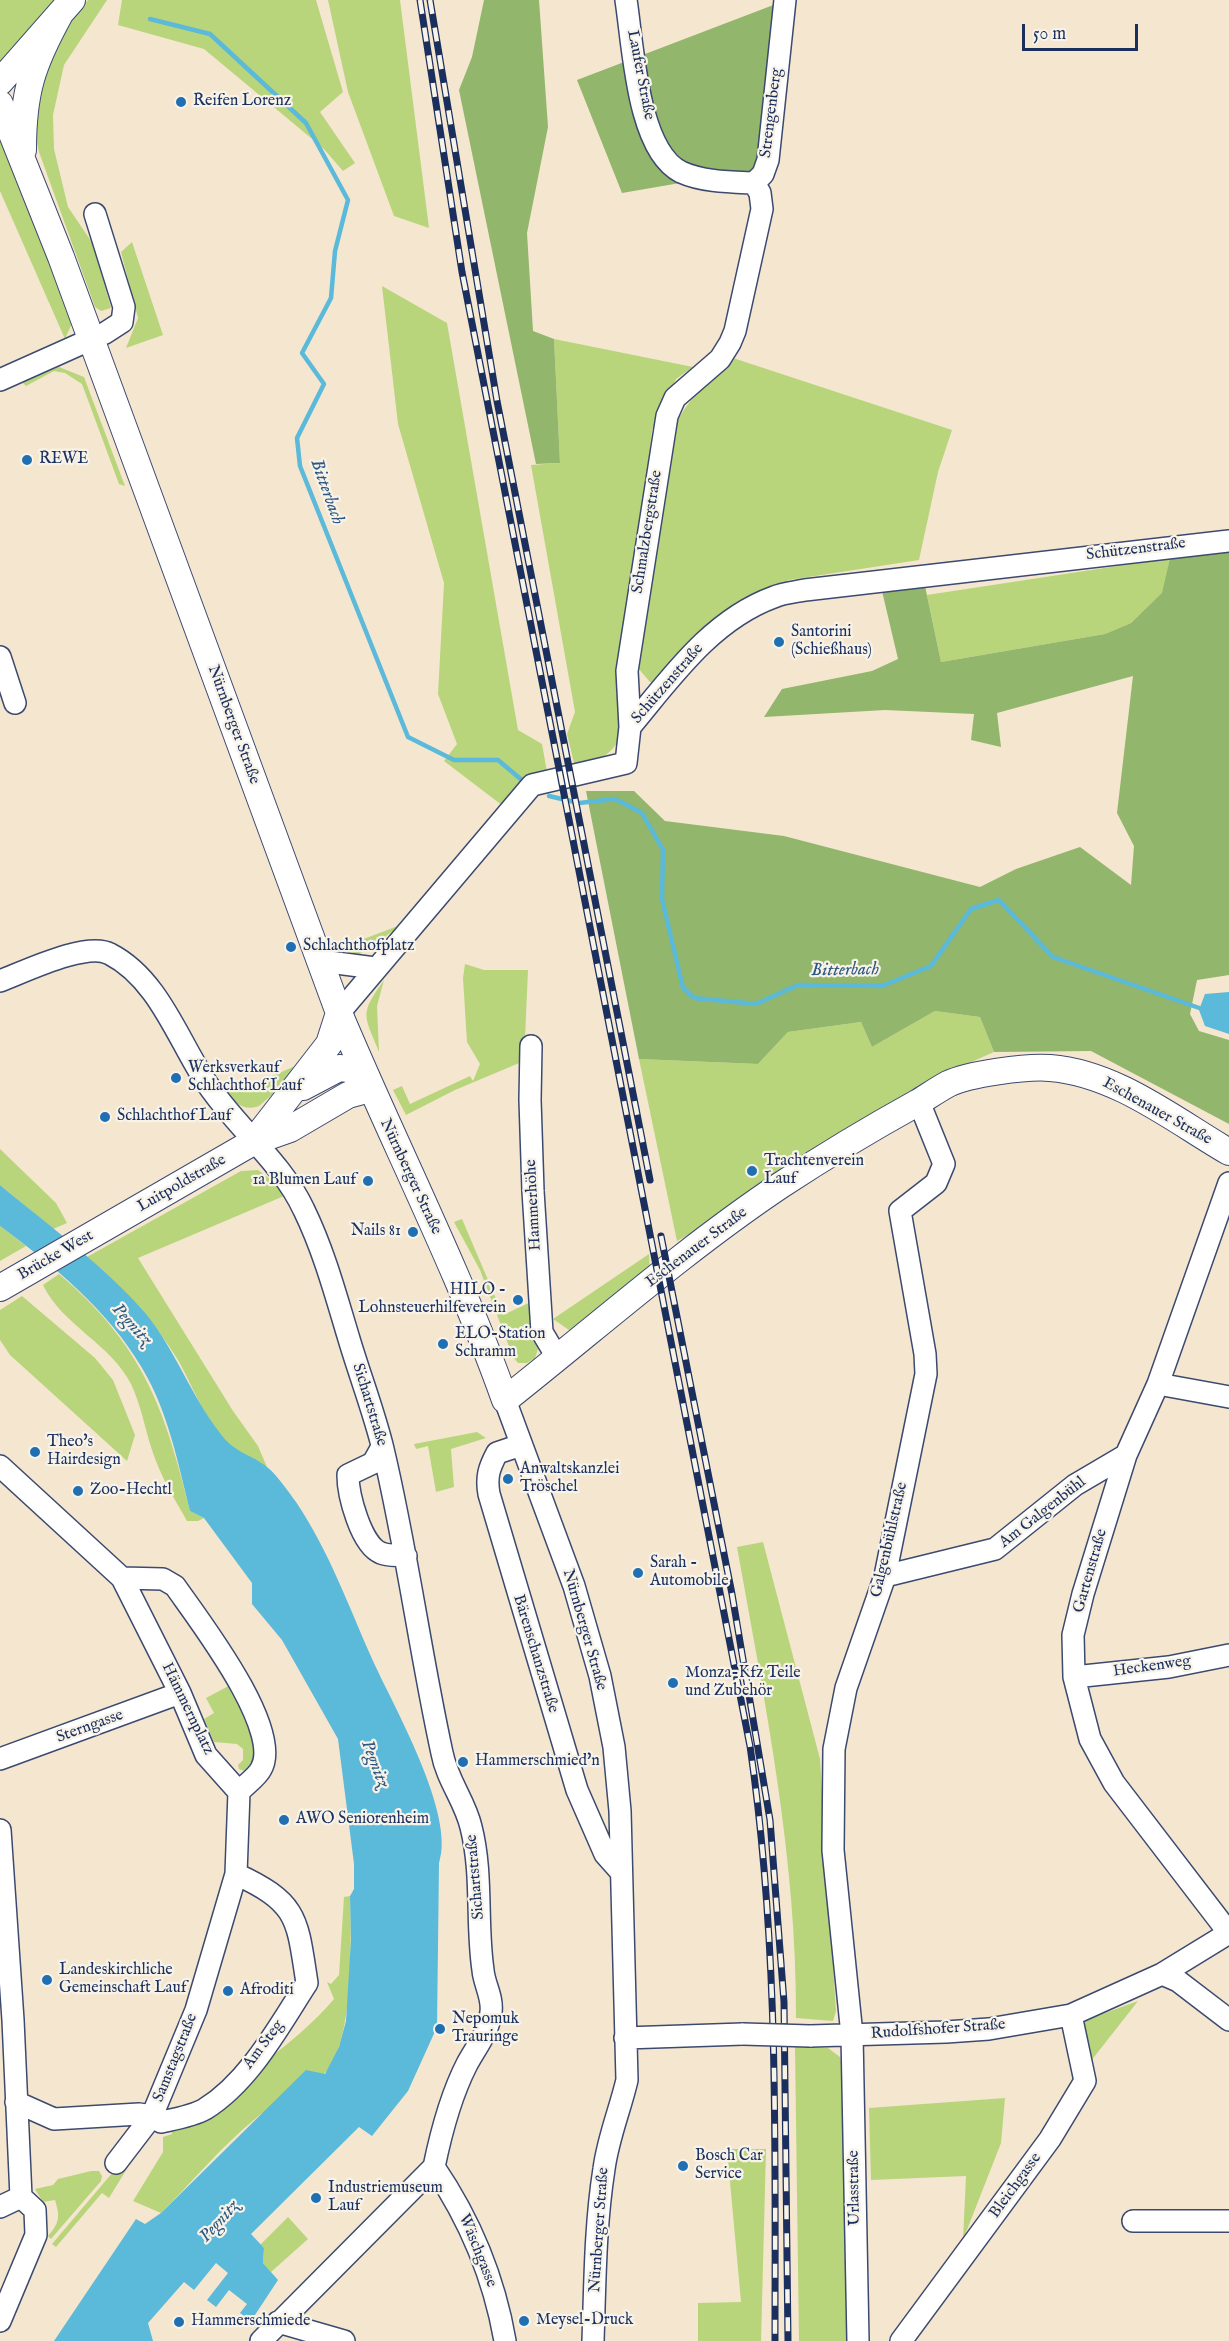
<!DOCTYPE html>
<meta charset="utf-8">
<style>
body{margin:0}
#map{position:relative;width:1229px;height:2341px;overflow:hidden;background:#f5e6d0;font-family:"IM FELL English",serif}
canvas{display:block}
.scale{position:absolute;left:1022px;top:24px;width:116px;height:27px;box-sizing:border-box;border:3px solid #1b2f5e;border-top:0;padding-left:8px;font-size:18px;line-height:21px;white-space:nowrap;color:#1b2f5e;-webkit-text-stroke:4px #f7f3e8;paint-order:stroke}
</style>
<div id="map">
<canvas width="1229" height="2341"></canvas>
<div class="scale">50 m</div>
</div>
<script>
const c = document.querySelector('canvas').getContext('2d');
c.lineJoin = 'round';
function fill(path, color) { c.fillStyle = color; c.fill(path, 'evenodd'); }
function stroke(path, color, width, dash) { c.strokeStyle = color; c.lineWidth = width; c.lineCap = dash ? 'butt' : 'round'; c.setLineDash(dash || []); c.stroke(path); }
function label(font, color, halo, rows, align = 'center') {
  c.font = font + ' "IM FELL English",serif'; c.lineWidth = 4.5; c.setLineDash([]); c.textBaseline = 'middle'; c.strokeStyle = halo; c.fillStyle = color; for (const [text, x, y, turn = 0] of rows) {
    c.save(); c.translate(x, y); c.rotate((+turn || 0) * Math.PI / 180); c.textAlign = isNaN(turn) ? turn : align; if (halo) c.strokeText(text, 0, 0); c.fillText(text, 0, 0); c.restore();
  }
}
const green = new Path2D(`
 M0,0H62L0,69Z
 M88,0H107L64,65L53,115L54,149L68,207L93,244L111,308L101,311L95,307L39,152L32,118L48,59L64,27Z
 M122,0H316L343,92L320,112L355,163L343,171L323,148L204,49L118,25Z
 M328,0H400L429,228L394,216L348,92Z
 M0,131L73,321L65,339L0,191Z
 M132,242L163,335L126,348L138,318L121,252Z
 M382,286L447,323L518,730L542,744L547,772L503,806L444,761L457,744L438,694L444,583L398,424Z
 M554,339L693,367L676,379L652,430L620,739C608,757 596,763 575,767L567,734L575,712L531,465L560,463Z
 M730,357L952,430L938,472L919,560L789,580L747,601L704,628L675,657L658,683L650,682L638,668L672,431C686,401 708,380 730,357Z
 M59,367L84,377L125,486L119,484L82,384L65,373L54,371L26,386L22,382Z
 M1170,558L1163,593L1131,623L1105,634L941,662L927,595Z
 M403,924L357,956L347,955L340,948Z
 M465,964L484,970H528L524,1061L455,1090L406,1115L393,1090L402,1086L410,1104L470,1076L473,1081L480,1064L467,1042L463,978Z
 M384,980L377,1006L379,1052C364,1014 359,1015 384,980Z
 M935,1011L980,1017L994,1052L951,1071L732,1211L677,1241L639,1059L758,1064L788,1032L861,1022L872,1047Z
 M320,1046L310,1062L259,1106C243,1112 234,1102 224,1090L234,1079L240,1090L309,1060L306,1052Z
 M0,1149L56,1203L67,1223L53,1229L0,1185Z
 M258,1170L278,1185L284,1196L138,1258L233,1411L258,1446L267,1467C257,1462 246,1458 238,1452C208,1431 195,1390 178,1360C154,1321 122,1286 87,1257L241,1171Z
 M462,1219L503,1315L533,1301L538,1349L535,1358L527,1363H518L513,1357L480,1270L454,1222Z
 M0,1226L26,1246L0,1261Z
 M649,1254L650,1273L569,1330L553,1319Z
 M59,1274C143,1346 164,1406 190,1511L204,1518L198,1521H187C174,1498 160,1475 152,1450C145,1429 141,1405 131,1384C111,1344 63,1326 43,1285Z
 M22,1296L95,1358L113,1380L135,1435L127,1461L10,1355L0,1340V1310Z
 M477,1432L486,1438L451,1449L454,1487L436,1492L428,1446L416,1449L414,1444Z
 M763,1542L820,1759L836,2011L833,2021L796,2018C797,1859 765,1703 737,1547Z
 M234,1683L256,1735L254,1765L247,1772L239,1769L238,1765L243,1760V1749L237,1744L214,1742L204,1719L214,1713L206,1698Z
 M350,1896C351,1937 355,2044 324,2074C305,2093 275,2101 255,2119C221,2147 192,2182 161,2213L133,2201L163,2152V2137L172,2134L170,2127C224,2089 292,2049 334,1999L327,1982L331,1984L339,1975L344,1897Z
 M1138,2001L1087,2066L1081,2025L1086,2020Z
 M795,2047L828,2048L840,2057L845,2080L846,2341H799Z
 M1005,2098L1001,2143L963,2240L966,2176L871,2180L869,2108Z
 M135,2146L139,2149L109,2198L102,2193L56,2247L52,2244Z
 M727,2149H766L761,2341H698V2303L741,2302Z
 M91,2171H99L102,2176L101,2181L51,2239L48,2236C60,2222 60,2217 55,2200L43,2202L35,2189L53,2185L58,2179Z
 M288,2217L308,2239L271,2272L263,2263L264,2248L260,2245Z`);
const forest = new Path2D(`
 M484,0H539L548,127L527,233L533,331L554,339L560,463L536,464L459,90L472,57Z
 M776,4L761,169L622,193L577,80Z
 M1229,551V975L1197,980L1190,1014L1199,1031L1229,1040V1124L1091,1051L994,1052L980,1017L935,1011L872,1047L861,1022L788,1032L758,1064L639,1059L586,791H634L665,821L784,836L980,887L1016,869L1080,847L1131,885L1134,846L1117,813L1133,676L997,713L1001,747L971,740L974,714L885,710L764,717L782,689L872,671L898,659L882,591L925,586L941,662L1105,634L1131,623L1162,593L1170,558Z`);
const water = new Path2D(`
 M1229,992V1034L1205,1026L1199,1010L1205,994Z
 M0,1185C49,1226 104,1265 146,1314C176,1351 191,1396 220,1433C235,1454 250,1453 267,1467C277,1475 288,1491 296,1502C329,1551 349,1607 373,1661C394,1707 456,1815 439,1863L437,2027L408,2091L372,2136L359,2127L251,2234L264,2248L263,2263L278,2280L251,2321L240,2313L247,2304L229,2290L216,2307L207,2300L228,2273L216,2263L194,2290L184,2282L148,2323L153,2341H54L136,2219L145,2224L161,2213L306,2070L325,2074L339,2047L346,2021L351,1940L350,1896L354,1889V1864L338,1739L282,1640L252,1604V1583L204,1518L190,1511C178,1463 168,1411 142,1368C109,1311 53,1265 0,1226Z`);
const stream = new Path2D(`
 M150,19L210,34L306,123L348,200L335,251L331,298L302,353L324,384L297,438L300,466L408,737L454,760H498L523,781
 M549,796L579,803L615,799L642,813L663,850L662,899L683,988L694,998L756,1004L798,985L882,986L931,966L971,909L999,900L1053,957L1205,1010`);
const minor = new Path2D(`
 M626,0C633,44 637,150 681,172C703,182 731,182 754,183
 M0,380L105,333L122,322L124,307L95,214
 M0,657L15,703
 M630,727C671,678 711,620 774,597C783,593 795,592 805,590L1229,541
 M321,961L375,968
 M0,981C24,972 87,941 110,954C157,978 177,1037 204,1079C233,1125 281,1160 304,1210C324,1251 336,1296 349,1339C360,1376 374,1412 383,1449C407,1550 420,1652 442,1753C447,1780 465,1801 471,1827C483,1874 476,1923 483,1970C484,1984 493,1997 491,2012C489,2032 476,2047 467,2064C451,2095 441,2133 434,2167L261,2341
 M339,1013L532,785L626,763L630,727L627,671L667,416L675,398L720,359L730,343L735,331L762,209L760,193L754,183L763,174L768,160L785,0
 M531,1046L530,1100L533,1191L542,1332L558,1359
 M1229,1183L1158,1384L1126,1455L1083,1594L1073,1635L1074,1677L1090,1739L1114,1783L1229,1933
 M1158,1384L1229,1397
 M505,1400L574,1586L600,1676L614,1747L620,1811L627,2080C620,2110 608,2138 604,2169C595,2226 595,2284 593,2341
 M521,1445L497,1453C489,1468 486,1477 489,1494L577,1790L605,1854L621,1872
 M382,1447L373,1463L348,1475C348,1495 361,1545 381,1553C388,1556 398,1555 406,1556
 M0,1466L122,1578L180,1693L206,1755L239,1792L236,1874L196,2010L152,2116L116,2163
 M885,1576L995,1549L1075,1485L1126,1455
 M122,1578L163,1579L175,1586C198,1619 284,1730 261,1769C257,1777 245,1785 239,1792
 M1074,1677L1169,1667L1229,1655
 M0,1759L180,1693
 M0,1830L13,2020L21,2197
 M1162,1974L1178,1981L1229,2020
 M810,2036L946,2032L989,2029L1071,2015L1162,1974L1229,1933
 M625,2038L743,2034
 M16,2102L54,2119L139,2114L152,2116L161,2122C175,2119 193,2116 205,2109C250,2081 279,2026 307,1983C297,1919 299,1903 236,1874
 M434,2167C470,2220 494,2277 505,2341
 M0,2207L21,2197
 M1133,2221H1229
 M0,2321L36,2235L35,2210L21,2197
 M278,2322L344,2341
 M858,2341L852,2035L833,1850L834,1749L846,1688L885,1576L926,1374L925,1354L900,1211L936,1183L944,1164L919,1102
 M901,2341L1050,2139L1085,2081L1071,2015`);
const major = new Path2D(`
 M0,82L72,0
 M0,104L61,257L339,1013C393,1142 458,1268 505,1400C596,1328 684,1250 781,1185C825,1156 870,1129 917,1103C927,1097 937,1090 948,1084C968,1074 1027,1066 1050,1068C1116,1073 1174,1120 1229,1152
 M23,150C23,92 32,65 60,14
 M303,1087L339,1068L350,1069L368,1087
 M253,1142L329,1044L339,1013
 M0,1288L253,1142L290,1129L348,1095L370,1089`);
const rail = new Path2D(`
 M420,0L462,272L750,1746C779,1944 775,2142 775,2341
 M430,0L497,401L650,1180
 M661,1236L732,1594L770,1820L784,2002L788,2341`);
const minorBridge = new Path2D(`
 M743,2034L810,2036`);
const markers = [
 [181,102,6,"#1f6fb2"],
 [27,460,6,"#1f6fb2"],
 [779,642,6,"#1f6fb2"],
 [291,947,6,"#1f6fb2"],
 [176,1078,6,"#1f6fb2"],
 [105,1117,6,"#1f6fb2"],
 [752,1171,6,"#1f6fb2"],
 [368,1181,6,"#1f6fb2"],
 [413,1232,6,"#1f6fb2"],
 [518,1300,6,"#1f6fb2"],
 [443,1344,6,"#1f6fb2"],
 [35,1452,6,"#1f6fb2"],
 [508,1479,6,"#1f6fb2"],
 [78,1491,6,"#1f6fb2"],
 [638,1573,6,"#1f6fb2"],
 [673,1683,6,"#1f6fb2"],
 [463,1762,6,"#1f6fb2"],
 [284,1820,6,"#1f6fb2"],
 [47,1980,6,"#1f6fb2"],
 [228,1991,6,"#1f6fb2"],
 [440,2029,6,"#1f6fb2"],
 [683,2166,6,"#1f6fb2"],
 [316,2198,6,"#1f6fb2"],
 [524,2321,6,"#1f6fb2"],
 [179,2322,6,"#1f6fb2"]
];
const streetNames = [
 ["Laufer Straße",640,75,79],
 ["Strengenberg",772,113,-83],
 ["Schmalzbergstraße",648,532,-81],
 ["Schützenstraße",1136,550,-7],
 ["Schützenstraße",668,684,-49],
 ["Nürnberger Straße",233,725,70],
 ["Eschenauer Straße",1157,1112,29],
 ["Nürnberger Straße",410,1177,65],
 ["Luitpoldstraße",182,1184,-30],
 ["Hammerhöhe",534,1205,-93],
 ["Eschenauer Straße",697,1248,-37],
 ["Brücke West",56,1256,-30],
 ["Sichartstraße",369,1405,73],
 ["Am Galgenbühl",1043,1513,-38],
 ["Galgenbühlstraße",890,1540,-77],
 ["Gartenstraße",1091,1571,-74],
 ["Nürnberger Straße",584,1630,74],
 ["Bärenschanzstraße",535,1654,73],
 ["Heckenweg",1152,1667,-8],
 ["Hämmernplatz",187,1709,64],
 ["Sterngasse",90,1727,-20],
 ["Sichartstraße",476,1877,-95],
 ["Rudolfshofer Straße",938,2030,-4],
 ["Am Steg",264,2045,-53],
 ["Samstagstraße",176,2058,-68],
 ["Bleichgasse",1016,2186,-54],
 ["Urlasstraße",855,2188,-91],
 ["Nürnberger Straße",600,2230,-86],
 ["Wäschgasse",477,2251,68]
];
const poiNames = [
 ["Reifen Lorenz",193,102],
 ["REWE",39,460],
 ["Santorini",791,633],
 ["(Schießhaus)",791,651],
 ["Schlachthofplatz",303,947],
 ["Werksverkauf",188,1069],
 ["Schlachthof Lauf",188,1087],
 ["Schlachthof Lauf",117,1117],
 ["Trachtenverein",764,1162],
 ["Lauf",764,1180],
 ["1a Blumen Lauf",356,1181,"right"],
 ["Nails 81",401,1232,"right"],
 ["HILO -",506,1291,"right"],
 ["Lohnsteuerhilfeverein",506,1309,"right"],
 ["ELO-Station",455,1335],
 ["Schramm",455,1353],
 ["Theo's",47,1443],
 ["Hairdesign",47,1461],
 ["Anwaltskanzlei",520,1470],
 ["Tröschel",520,1488],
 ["Zoo-Hechtl",90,1491],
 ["Sarah -",650,1564],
 ["Automobile",650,1582],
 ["Monza-Kfz Teile",685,1674],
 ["und Zubehör",685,1692],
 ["Hammerschmied'n",475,1762],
 ["AWO Seniorenheim",296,1820],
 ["Landeskirchliche",59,1971],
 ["Gemeinschaft Lauf",59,1989],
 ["Afroditi",240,1991],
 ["Nepomuk",452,2020],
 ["Trauringe",452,2038],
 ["Bosch Car",695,2157],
 ["Service",695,2175],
 ["Industriemuseum",328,2189],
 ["Lauf",328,2207],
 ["Meysel-Druck",536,2321],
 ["Hammerschmiede",191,2322]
];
const waterNames = [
 ["Bitterbach",326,492,70],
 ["Bitterbach",845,971,-1],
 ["Pegnitz",131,1325,48],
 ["Pegnitz",374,1764,69],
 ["Pegnitz",220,2222,-48]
];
fill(green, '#b8d57b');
fill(forest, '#92b66b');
fill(water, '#5bb9d9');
stroke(stream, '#5bb9d9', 4.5);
stroke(minor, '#3c4a6f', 24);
stroke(major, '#3c4a6f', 28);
stroke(minor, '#fff', 21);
stroke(major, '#fff', 26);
stroke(rail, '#1b2f5e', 7);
stroke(rail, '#f7f3e8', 4.5, [14]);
stroke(minorBridge, '#3c4a6f', 24, []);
stroke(minorBridge, '#fff', 21);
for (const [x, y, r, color] of markers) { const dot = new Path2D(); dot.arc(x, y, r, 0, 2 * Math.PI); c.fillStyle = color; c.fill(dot); stroke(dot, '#f7f3e8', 2); }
label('16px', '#1b2f5e', '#f7f3e8', streetNames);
label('16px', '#1b2f5e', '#f7f3e8', poiNames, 'left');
label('italic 18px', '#2e5883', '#f7f3e8', waterNames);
</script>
